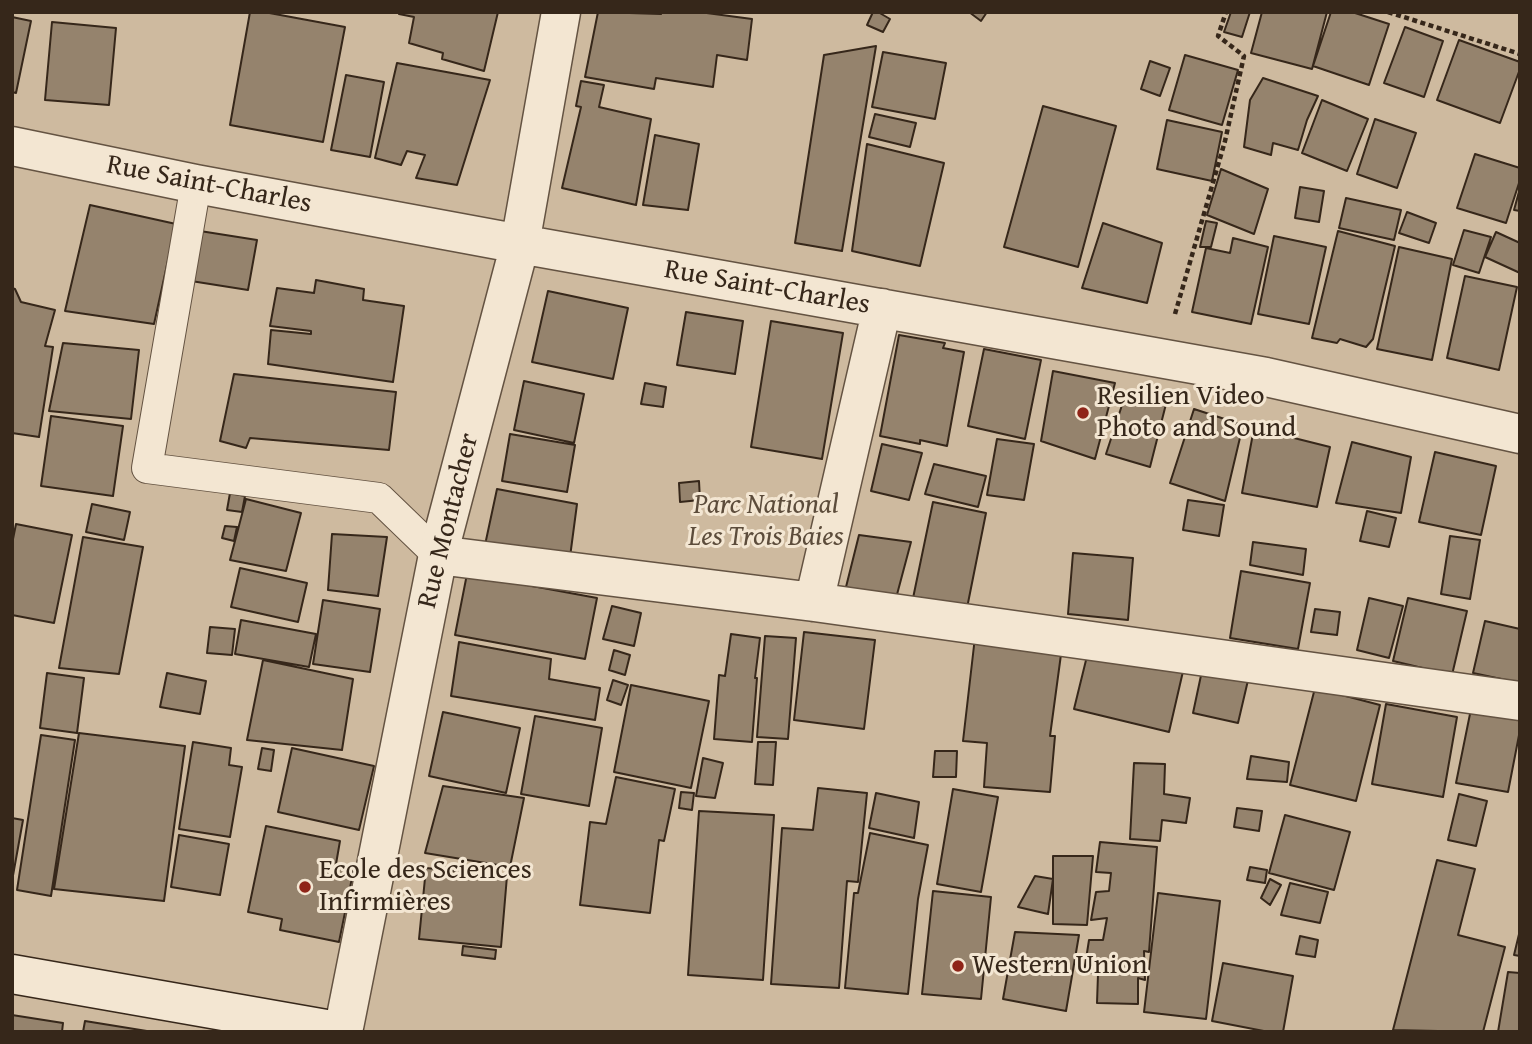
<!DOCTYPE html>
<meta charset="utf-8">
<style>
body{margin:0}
#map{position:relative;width:1532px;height:1044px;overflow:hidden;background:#edd8ba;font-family:"Gentium Book Plus",serif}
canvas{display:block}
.frame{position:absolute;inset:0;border:14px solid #36271a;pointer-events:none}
</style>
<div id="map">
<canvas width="1532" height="1044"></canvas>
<div class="frame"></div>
</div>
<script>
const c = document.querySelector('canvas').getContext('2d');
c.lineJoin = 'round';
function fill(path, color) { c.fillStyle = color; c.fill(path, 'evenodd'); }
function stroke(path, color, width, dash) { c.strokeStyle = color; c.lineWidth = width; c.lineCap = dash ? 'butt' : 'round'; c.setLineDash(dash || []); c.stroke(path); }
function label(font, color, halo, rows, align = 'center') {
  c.font = font + ' "Gentium Book Plus",serif'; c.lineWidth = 6; c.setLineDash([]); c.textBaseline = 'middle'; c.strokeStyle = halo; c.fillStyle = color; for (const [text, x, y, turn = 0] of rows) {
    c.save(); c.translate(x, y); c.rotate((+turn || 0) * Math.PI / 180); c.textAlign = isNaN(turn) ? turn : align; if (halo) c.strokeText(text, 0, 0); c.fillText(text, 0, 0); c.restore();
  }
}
const green = new Path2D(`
 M12,12H1520V1032H12Z`);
const building = new Path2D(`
 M250,12H264L345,27L323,142L230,125Z
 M399,12H498L484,71L442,59L443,53L409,43L414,17L399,14Z
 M598,12L661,14L662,12H699L752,19L747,60L717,55L713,87L656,78L654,89L585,77Z
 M873,12H878L890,19L883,32L867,25Z
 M969,12H987L981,21Z
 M1231,12H1250L1242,37L1224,32Z
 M1262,12H1327L1312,69L1251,53Z
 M1331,12H1352L1389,24L1369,85L1313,66Z
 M12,17L31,21L16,93L12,92Z
 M52,22L116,28L109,105L45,100Z
 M1405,27L1443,41L1424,97L1384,83Z
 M1459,40L1520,62V69L1500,123L1437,100Z
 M876,46L842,251L795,243L824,55Z
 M883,52L946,63L935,119L872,107Z
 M1185,55L1238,70L1222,125L1169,110Z
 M1150,61L1170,68L1160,96L1141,89Z
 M397,63L490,80L457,185L416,178L425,155L407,151L401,165L375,158Z
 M346,75L384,82L370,157L331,150Z
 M1263,78L1318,96L1307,120L1298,150L1273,143L1271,155L1244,147L1250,100Z
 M581,81L604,85L599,107L651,119L636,205L562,188L581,107L576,106Z
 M1322,100L1368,119L1347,171L1302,153Z
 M1043,106L1116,126L1078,267L1004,247Z
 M875,114L916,123L910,147L869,137Z
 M1375,119L1416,133L1397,188L1357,174Z
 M1167,120L1222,132L1212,181L1157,169Z
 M655,135L699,144L688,210L643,205Z
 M867,144L944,163L920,266L852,251Z
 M1475,154L1520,168V180L1506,223L1457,208Z
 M1221,169L1268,189L1254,234L1207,215Z
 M1300,187L1324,191L1319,222L1295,218Z
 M1520,188V211L1514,210Z
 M1346,198L1401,210L1394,240L1339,228Z
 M90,205L176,224L154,324L65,311Z
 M1407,212L1436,223L1429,243L1399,233Z
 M1206,221L1217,223L1211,247H1200Z
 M1103,223L1162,243L1147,303L1082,288Z
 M1464,230L1491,237L1479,273L1453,265Z
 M200,231L257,240L248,290L191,281Z
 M1338,231L1395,246L1373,339L1366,347L1340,339L1337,343L1312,338Z
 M1496,232L1520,243V273L1485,257Z
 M1274,236L1326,247L1309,324L1258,314Z
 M1233,238L1268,247L1251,324L1192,312L1206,248L1230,253Z
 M1399,247L1452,259L1432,360L1377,349Z
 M1465,276L1517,287L1499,370L1447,358Z
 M316,280L364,289L363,300L404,306L393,382L268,364L271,330L311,334V331L270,326L277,288L314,293Z
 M12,288L15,289L21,302L55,310L45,346L53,347L39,437L12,433Z
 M548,291L628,308L613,379L532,362Z
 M686,312L743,321L735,374L677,365Z
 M771,321L843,333L822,459L751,447Z
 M899,335L945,343L943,348L964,352L947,446L920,440V444L880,436Z
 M63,343L139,350L131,419L49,411Z
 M984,349L1041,360L1025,439L968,426Z
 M1053,371L1115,383L1095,459L1041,441Z
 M234,374L396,392L389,450L250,438L246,448L220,441Z
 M524,381L584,394L574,443L514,430Z
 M645,383L666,387L663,407L641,404Z
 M1125,396L1166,404L1150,467L1106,454Z
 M1194,409L1243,425L1225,501L1170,483Z
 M51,416L123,426L113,496L41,486Z
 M1254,428L1330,447L1317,507L1242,493Z
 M510,434L575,445L567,492L502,481Z
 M997,439L1034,444L1024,500L987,495Z
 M1352,442L1411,457L1401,513L1336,503Z
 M882,444L922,453L909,500L871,491Z
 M1435,452L1496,466L1481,535L1419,522Z
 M934,464L986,476L978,507L925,494Z
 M699,481L700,500L680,502L679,483Z
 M497,489L577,504L570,557L485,545Z
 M230,493L245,496L242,512L227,510Z
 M246,499L301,513L286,571L230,560Z
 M1188,500L1224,505L1219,536L1183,530Z
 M933,502L986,513L966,613L912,603Z
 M92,504L130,512L124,540L86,532Z
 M1367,511L1396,518L1389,547L1360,541Z
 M16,524L72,535L54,623L12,615V544Z
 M225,526L237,527L234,541L222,538Z
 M332,534L387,537L378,596L328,590Z
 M859,535L911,542L895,602L846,587Z
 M1450,536L1480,540L1470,599L1441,594Z
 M83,537L143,547L119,674L59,668Z
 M1253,542L1306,549L1303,575L1250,565Z
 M1073,553L1133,558L1128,620L1068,614Z
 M240,568L307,583L298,622L231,607Z
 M1241,571L1310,583L1298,649L1230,638Z
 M467,574L597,598L585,659L455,635Z
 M1369,598L1403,606L1389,658L1357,650Z
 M1408,598L1467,611L1452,675L1393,661Z
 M323,600L380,609L370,672L313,664Z
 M612,606L641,613L634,646L603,639Z
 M1315,609L1340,612L1337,635L1311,632Z
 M241,620L316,634L309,667L235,654Z
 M1485,621L1520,629V683L1473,673Z
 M210,627L235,629L232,655L207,653Z
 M804,632L875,640L864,729L794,720Z
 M731,634L760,638L755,678H757L752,742L714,739L719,675L725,676Z
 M765,636L796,638L788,739L757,737Z
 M975,637L1062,647L1050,736H1055L1050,792L984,787L987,743L963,741Z
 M459,642L551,659L549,679L600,688L595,720L451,696Z
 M614,650L630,655L625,675L609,670Z
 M1088,652L1184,667L1169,732L1074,709Z
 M263,660L353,679L342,750L247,740Z
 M1203,666L1249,676L1238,723L1193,713Z
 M47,673L84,678L77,733L40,728Z
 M167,673L206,681L200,714L160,707Z
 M613,680L628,685L621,705L607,700Z
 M631,685L709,701L691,788L614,772Z
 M1315,688L1380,705L1356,801L1290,785Z
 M1386,704L1457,717L1443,797L1372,784Z
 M1471,709L1520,718V730L1508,792L1456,783Z
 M443,712L520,728L506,793L429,776Z
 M535,716L602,728L589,806L521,794Z
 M79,733L185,746L164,901L54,889Z
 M41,735L75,740L51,896L17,890Z
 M193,742L231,748L229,765L242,767L230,837L179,829Z
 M758,742H776L773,785L755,784Z
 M262,748L274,750L271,771L258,769Z
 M292,748L374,766L359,830L278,812Z
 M935,751H957L956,777H933Z
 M1251,756L1289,762L1287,782L1247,779Z
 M703,758L723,763L715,798L696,796Z
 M1134,763L1165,764L1164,794L1190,798L1186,823L1162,820L1160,841L1130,839Z
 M616,777L675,789L664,841L659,840L650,913L580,905L590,822L606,824Z
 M443,786L524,798L510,867L425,853Z
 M818,788L867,793L858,882L847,881L839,988L771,984L782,828L813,830Z
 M953,789L998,797L981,892L937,884Z
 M681,792L694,793L692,810L679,808Z
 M876,793L919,802L914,838L869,828Z
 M1459,794L1487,801L1476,846L1448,840Z
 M1237,808L1262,811L1259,831L1234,827Z
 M699,811L774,815L763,980L688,975Z
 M1285,815L1350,832L1334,890L1269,873Z
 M12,818L23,820L12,881Z
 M266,826L340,841L336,864L354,868L339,942L280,930L282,919L248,912Z
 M870,833L928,845L918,899L908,994L845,988L854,893H858Z
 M179,835L229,844L220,895L171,887Z
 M1100,842L1157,847L1149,952L1144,951L1145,980L1138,978V1004L1097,1003L1098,974L1084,972L1089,940H1103L1107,918L1091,920L1096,892L1109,891L1111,873L1096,872Z
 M1053,856H1093L1087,925L1053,924Z
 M1437,860L1475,869L1458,935L1505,947L1483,1032L1393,1030Z
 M1250,867L1267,870L1265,883L1247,880Z
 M426,868L507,876L501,947L419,939Z
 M1035,876L1053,879L1048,914L1018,907Z
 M1270,879L1281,885L1270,905L1261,898Z
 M1290,883L1328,892L1320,923L1281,915Z
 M933,891L991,897L981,999L922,994Z
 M1158,893L1220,901L1206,1019L1144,1012Z
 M1520,930V956L1514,955Z
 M1015,932L1079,935L1066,1011L1003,999Z
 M1300,936L1318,940L1315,957L1296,954Z
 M463,946L496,950L495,959L462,955Z
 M1223,963L1293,976L1283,1032H1269L1212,1021Z
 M1508,972L1520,973V1032H1498Z
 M12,1015L63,1023L62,1032H12Z
 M85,1021L153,1032H83Z`);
const path = new Path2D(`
 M1388,12L1520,54
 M1175,314L1225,141L1244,56L1218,36L1226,12`);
const lane = new Path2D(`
 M196,184L147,468L379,498L438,555`);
const street = new Path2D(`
 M12,146L196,184L520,244L1266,377L1520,434
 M438,555L814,602L1520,701
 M814,602L882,308
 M343,1032L438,555L520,244L561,12`);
const secondary = new Path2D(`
 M12,974L343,1032`);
const markers = [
 [1083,413,7,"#8f2418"],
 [305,887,7,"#8f2418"],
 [958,966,7,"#8f2418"]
];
const streetNames = [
 ["Rue Saint-Charles",209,185,11],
 ["Rue Saint-Charles",767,288,10],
 ["Rue Montacher",449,521,-76]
];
const poiNames = [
 ["Resilien Video",1097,397],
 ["Photo and Sound",1097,429],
 ["Ecole des Sciences",319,871],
 ["Infirmières",319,903],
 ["Western Union",972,966]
];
const parkNames = [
 ["Parc National",766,506],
 ["Les Trois Baies",766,538]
];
fill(green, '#ceba9f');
fill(building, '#95836d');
stroke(building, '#36271a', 2);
stroke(lane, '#645342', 32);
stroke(street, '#645342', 41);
stroke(secondary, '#36271a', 41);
stroke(path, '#36271a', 4.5, [5, 3.5]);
stroke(lane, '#f3e6d2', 30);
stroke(street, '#f3e6d2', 38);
stroke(secondary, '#f3e6d2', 38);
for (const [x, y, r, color] of markers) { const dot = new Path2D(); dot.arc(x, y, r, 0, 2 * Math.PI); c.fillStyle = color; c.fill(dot); stroke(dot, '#f3e6d2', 2.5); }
label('28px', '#36271a', '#f3e6d2', streetNames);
label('28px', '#36271a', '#f3e6d2', poiNames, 'left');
label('italic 28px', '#5c4c3b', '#f3e6d2', parkNames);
</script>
